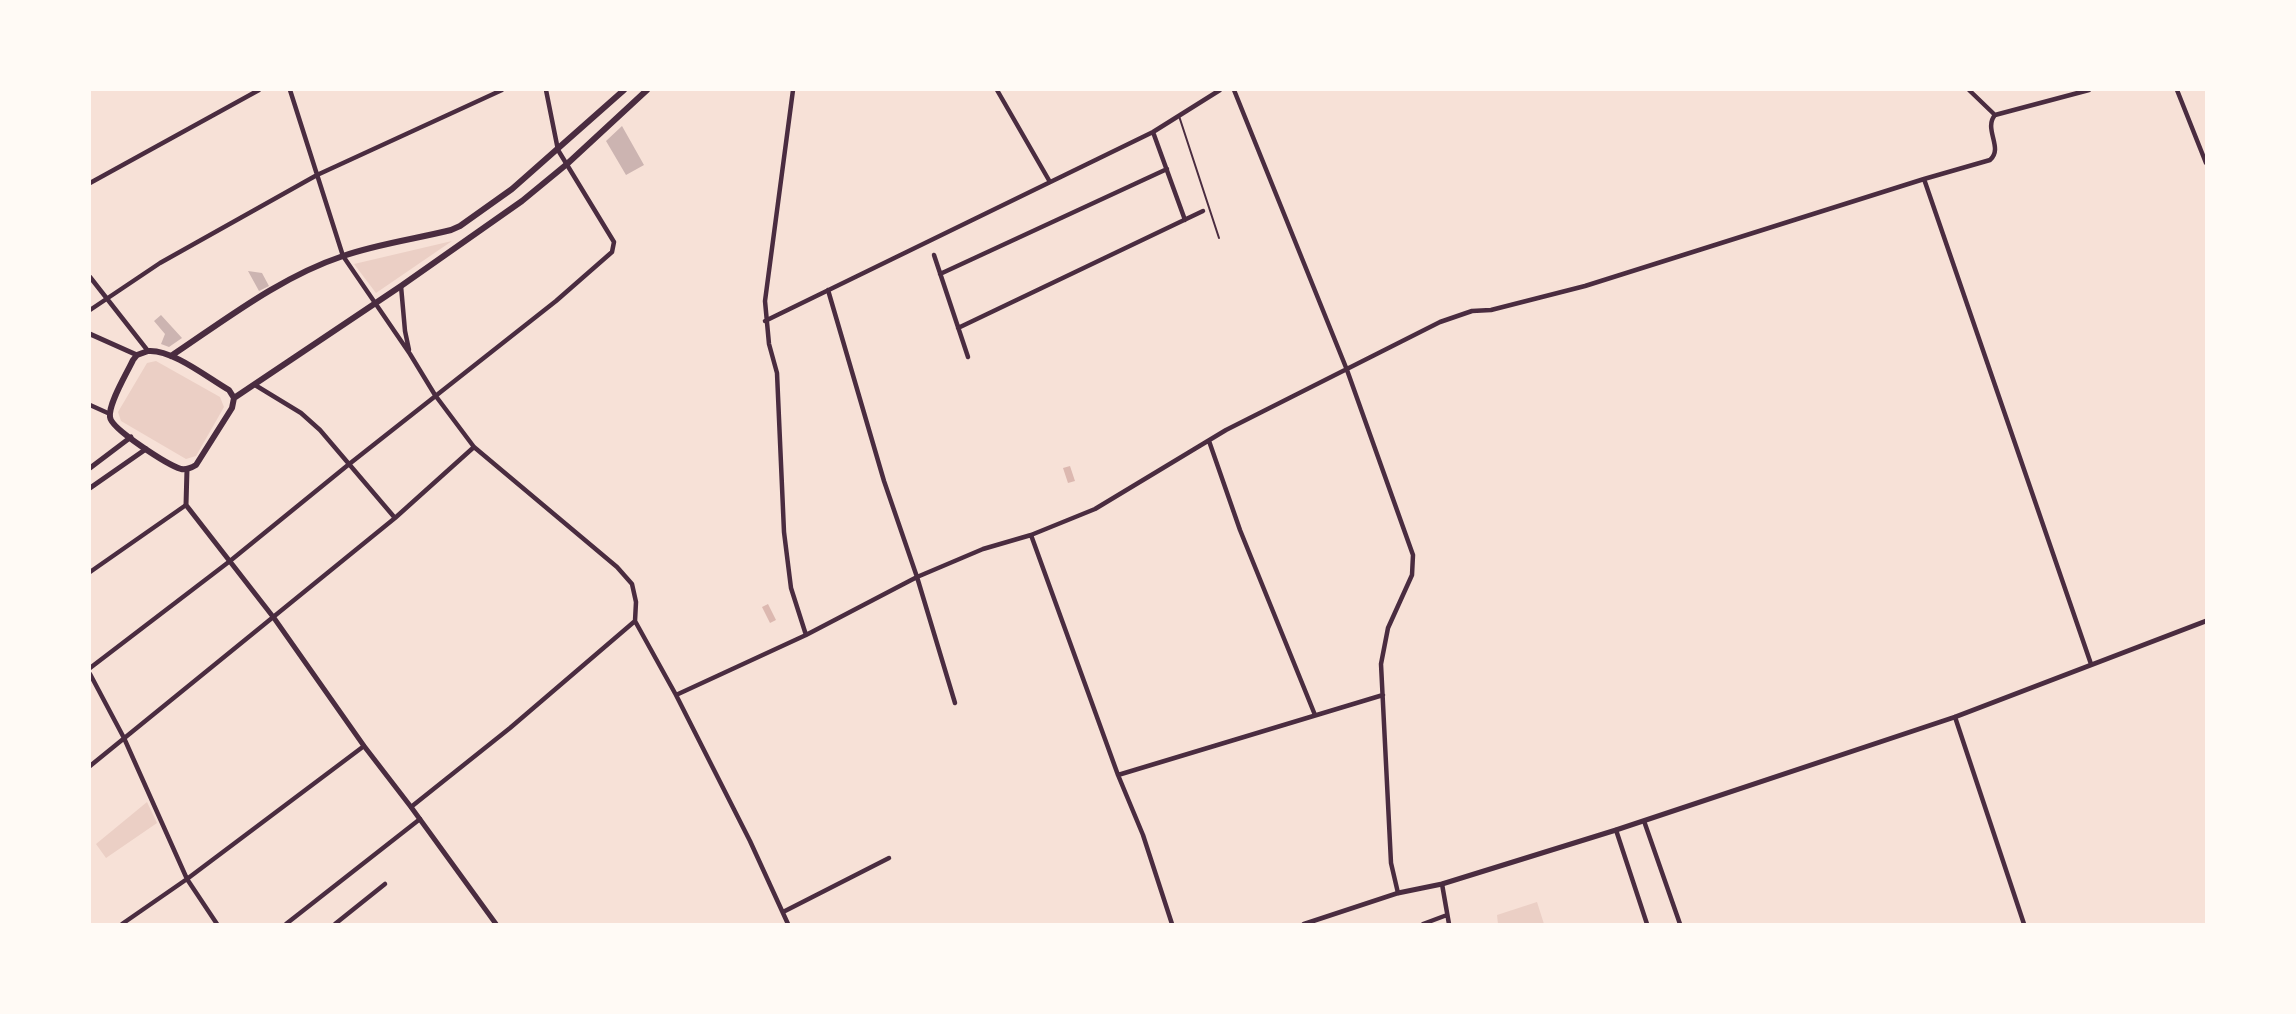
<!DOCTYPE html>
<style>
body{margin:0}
#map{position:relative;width:2296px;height:1014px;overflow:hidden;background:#f7e1d7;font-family:Rubik,sans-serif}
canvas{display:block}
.frame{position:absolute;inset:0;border:91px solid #fffaf5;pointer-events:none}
</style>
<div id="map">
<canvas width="2296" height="1014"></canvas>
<div class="frame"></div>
</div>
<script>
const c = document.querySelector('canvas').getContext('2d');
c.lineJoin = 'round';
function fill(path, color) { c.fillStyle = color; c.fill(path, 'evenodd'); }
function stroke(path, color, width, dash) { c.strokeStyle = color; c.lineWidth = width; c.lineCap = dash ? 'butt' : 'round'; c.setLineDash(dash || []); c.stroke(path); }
const green = new Path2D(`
 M452,241L376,293L354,264Z
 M156,361L220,397L224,407L196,456L186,459L121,421L118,412L147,363Z
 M147,802L157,823L106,858L96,844Z
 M1537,902L1544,924H1498L1497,915Z`);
const water = new Path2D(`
 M1070,466L1075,481L1068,483L1063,468Z
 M768,604L776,620L770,623L762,607Z`);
const building = new Path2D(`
 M622,126L644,165L626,175L606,141Z
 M248,271L262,273L269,286L259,291Z
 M161,315L182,338L169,347L161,344L165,334L154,321Z`);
const service = new Path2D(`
 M1179,116L1219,238`);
const minor = new Path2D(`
 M290,90L343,256L410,354L435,395L474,447L617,567L632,584L636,602L635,621L676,695L750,841L788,924
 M793,90L765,301L769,344L777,373L784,532L791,588L806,635
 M997,90L1050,182
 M1234,90L1347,370L1413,555L1412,575L1388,628L1381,664L1391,863L1398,893
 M1969,90L1995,115
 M2177,90L2206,163
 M1153,132L1185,220
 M1924,179L2091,664
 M90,183L259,90
 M934,255L968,357
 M940,274L1167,169
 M90,277L148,351
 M401,286L405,331L409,350
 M828,290L884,481L917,577L955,703
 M90,310L160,263L317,175L502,90
 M765,321L1153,132L1220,90
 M958,328L1203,211
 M255,385L301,413L320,430L395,518
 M90,405L110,414
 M1209,441L1240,530L1315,715
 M1031,535L1118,775L1143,835L1172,924
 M90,572L186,505
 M90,668L230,561L348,465L556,301L612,252L614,242L558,150L546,90
 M90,674L124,738L187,879L217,924
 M676,695L806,635L917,577L983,549L1031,535L1095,509L1226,430L1440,322L1472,311L1491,310L1585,286L1924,179L1990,160C2004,148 1983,129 1995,115L2089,90
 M1955,717L2024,924
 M90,766L395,518L474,447
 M1118,775L1383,695
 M411,807L510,728L635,621
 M1644,821L1680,924
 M1616,830L1647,924
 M1442,884L1449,924
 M783,912L889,858
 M122,924L187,879L364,746
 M286,924L420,819
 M335,924L385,884
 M1423,924L1447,915`);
const tertiary = new Path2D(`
 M90,334L137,355
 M90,468L131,437
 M187,469L186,505L274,618L364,746L411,807L496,924
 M90,488L146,449
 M1304,924L1398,893L1442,884L1616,830L1955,717L2206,621`);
const secondary = new Path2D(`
 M148,351C172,349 208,378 229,390L234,398L232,408L196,465C191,468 187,470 181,469C168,465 111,429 110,417C108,404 127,373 133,360L137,355Z
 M171,356C225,320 280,277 343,256C377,244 415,239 451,230L460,226L512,189L624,90
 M234,398L401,286L522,201L567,164L647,90`);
fill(green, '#ebcfc5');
fill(water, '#dcb8b0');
fill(building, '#ccb4b1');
stroke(service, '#4a2c40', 2);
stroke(minor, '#4a2c40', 4.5);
stroke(tertiary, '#4a2c40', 5);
stroke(secondary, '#4a2c40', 6);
</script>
